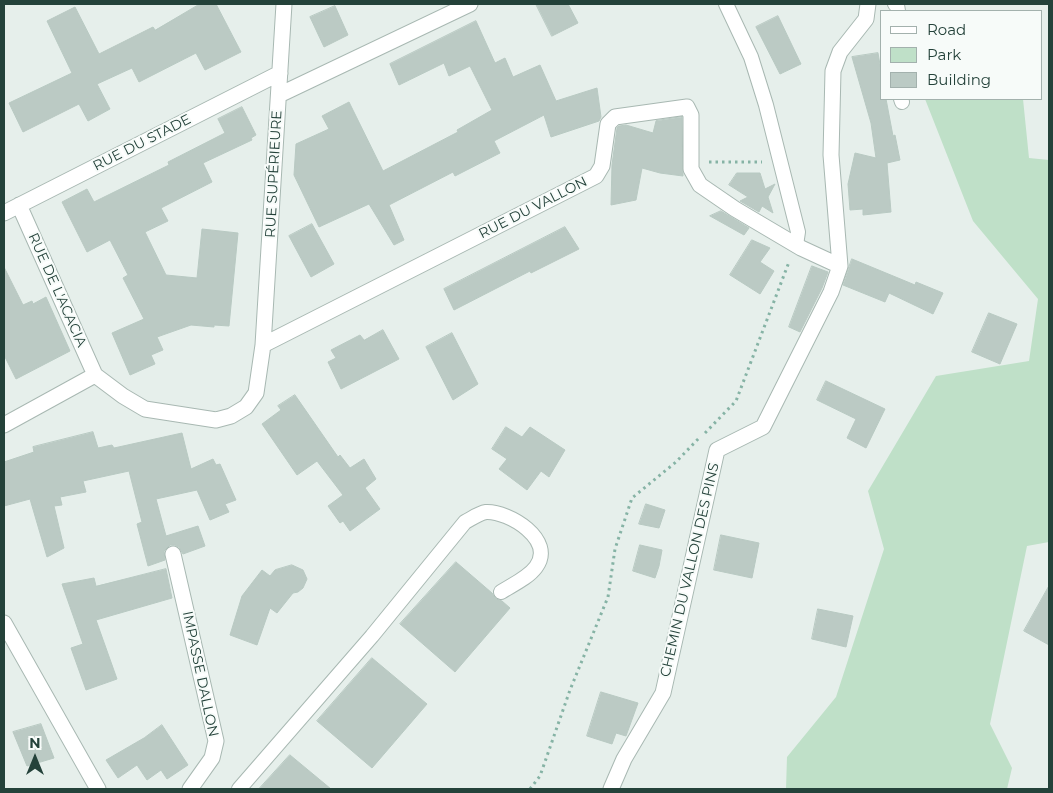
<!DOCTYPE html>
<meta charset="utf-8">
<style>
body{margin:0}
#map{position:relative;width:1053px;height:793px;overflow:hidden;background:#e6efeb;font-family:Montserrat,sans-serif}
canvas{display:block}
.frame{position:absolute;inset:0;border:5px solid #24423a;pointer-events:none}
.legend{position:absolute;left:880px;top:10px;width:162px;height:90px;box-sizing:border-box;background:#f7fbf9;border:1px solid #a3b1ad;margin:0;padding:6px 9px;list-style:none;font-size:15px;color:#24423a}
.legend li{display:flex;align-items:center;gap:10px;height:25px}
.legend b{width:25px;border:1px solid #a3b1ad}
.north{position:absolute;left:10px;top:733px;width:50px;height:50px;-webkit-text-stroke:4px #f7fbf9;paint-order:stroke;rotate:0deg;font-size:14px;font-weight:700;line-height:20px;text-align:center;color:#24423a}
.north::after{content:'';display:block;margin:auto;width:18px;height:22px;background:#24423a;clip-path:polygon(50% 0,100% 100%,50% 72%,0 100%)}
</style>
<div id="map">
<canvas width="1053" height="793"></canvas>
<div class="frame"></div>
<ul class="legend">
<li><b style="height:6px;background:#fff"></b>Road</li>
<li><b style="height:14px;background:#bfe0c8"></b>Park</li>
<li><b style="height:14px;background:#bbcac4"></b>Building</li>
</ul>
<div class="north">N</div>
</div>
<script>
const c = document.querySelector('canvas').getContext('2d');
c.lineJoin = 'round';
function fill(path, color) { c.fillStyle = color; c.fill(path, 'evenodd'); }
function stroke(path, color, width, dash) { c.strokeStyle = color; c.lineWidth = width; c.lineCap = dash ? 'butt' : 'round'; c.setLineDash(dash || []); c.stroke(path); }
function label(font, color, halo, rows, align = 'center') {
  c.font = font + ' Montserrat,sans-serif'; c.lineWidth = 4; c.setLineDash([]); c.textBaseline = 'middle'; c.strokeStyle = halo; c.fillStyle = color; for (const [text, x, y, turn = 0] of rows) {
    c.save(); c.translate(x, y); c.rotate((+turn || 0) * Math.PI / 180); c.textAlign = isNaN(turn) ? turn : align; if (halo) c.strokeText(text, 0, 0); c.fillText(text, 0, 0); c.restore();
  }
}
const green = new Path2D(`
 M925,99H1023L1029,158L1049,160V542L1027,546L990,724L1012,768L1007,789H786L787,757L836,697L884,549L868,491L936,376L1029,361L1038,299L973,221Z`);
const building = new Path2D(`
 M200,4H216L241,52L205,70L196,53L139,82L132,68L97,84L110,109L88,121L79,104L23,132L9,103L72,73L47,21L75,7L99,54L153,27L155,30Z
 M536,4H568L578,23L552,36Z
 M335,6L348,35L324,47L310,17Z
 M778,16L801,64L780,74L756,27Z
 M476,21L495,63L505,58L513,77L540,65L556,101L597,88L601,117L599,121L551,137L544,115L494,141L500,153L455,176L453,172L389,205L404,240L394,245L369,204L319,227L294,175L296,144L329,129L322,116L349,102L383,171L458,132L457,130L492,110L470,66L449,76L444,63L399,85L390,64Z
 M878,53L882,76V99H886L893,136L895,135L900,160L887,163L891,212L863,215V209L850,210L848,184L855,153L876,158L871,123L852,57Z
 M242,107L256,135L251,138L252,140L203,163L212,182L161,208L168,221L145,232L166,275L197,278L202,229L238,233L229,326L214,325V327L191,325L157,337L163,350L151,355L155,364L130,375L112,333L144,319L123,278L128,275L110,240L87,252L62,202L87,189L94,202L169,165L168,162L225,133L218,119Z
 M682,117L683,176L660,173L642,168L636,200L611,205L612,165L617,128L619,126L626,125L653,133L656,121Z
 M737,173H760L765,189L775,184L768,197L773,213L762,206L759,212L740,201L748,197L729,185Z
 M721,211L749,228L744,235L710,216Z
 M312,224L334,264L311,277L289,236Z
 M565,227L579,249L531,273L530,271L454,310L444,289Z
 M752,240L770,248L760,262L774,271L760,294L730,275Z
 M852,259L915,285L916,282L943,293L933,314L889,293L885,302L843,285Z
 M812,266L828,272L822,288L800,332L789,327Z
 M4,267L23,305L32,301L33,304L46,297L70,351L16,379L4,355Z
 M989,313L1017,324L1000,364L972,352Z
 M383,330L399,359L341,389L328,362L336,358L331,350L360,335L364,340Z
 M452,333L478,384L453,400L426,347Z
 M826,381L885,409L866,448L847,438L856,419L817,400Z
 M295,395L338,457L340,455L350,468L364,459L376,479L365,488L380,509L350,531L343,521L340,523L328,506L343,495L317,461L297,475L262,424L281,410L278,406Z
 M506,427L522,437L530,427L565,450L549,477L541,471L527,490L499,469L507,459L492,449Z
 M93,432L98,448L112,445L114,448L182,433L191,469L213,459L216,465L220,464L236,500L225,504L229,512L210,520L197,490L156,499L166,536L198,526L205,546L183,554L179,547L175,545H170L164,551L165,560L148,566L137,524L142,522L129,471L83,481L86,492L60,497L62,505L54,506L64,548L47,557L30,499L4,506V462L34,452L33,447Z
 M646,504L665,510L659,528L639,524Z
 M721,535L759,543L752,578L714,570Z
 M640,545L662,550L659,566L655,578L633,571Z
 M456,562L492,593L496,599L502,601L510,608L455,672L400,624Z
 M292,565L303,570L307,579L303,588L298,592L293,593L277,613L270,608L257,645L230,635L242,596L262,570L270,576L275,570Z
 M166,569L172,598L96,620L117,679L86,690L71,648L83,644L62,584L94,578L96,586Z
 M1049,586V645L1024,631Z
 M818,609L853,616L846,647L812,639Z
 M372,658L427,704L372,768L317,721Z
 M601,692L638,703L626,736L616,733L612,744L587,736Z
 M41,724L54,758L27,766L13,732Z
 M162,725L188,765L167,779L161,770L147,780L137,765L118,778L106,760L144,738Z
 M290,755L331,789H259Z`);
const path = new Path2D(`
 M709,162H762
 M705,433L736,401L789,262
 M530,789L540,776L570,690L608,597L615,549L632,498L676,462L700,437`);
const service = new Path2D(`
 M726,4L751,57L766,105L798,232L796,245
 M895,4L897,5L898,11
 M901,99L902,102
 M239,789L372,636L465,522C471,519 479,513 486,512C509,511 556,540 536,567C528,578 512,585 501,592`);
const minor = new Path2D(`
 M279,95L470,4
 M19,205L95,375
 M4,213L280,73
 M263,345L596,176L602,166L608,124L615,117L687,107L691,115V169L700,185L735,209L801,248L840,266
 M4,425L95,375L123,396L145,409L216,420L231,416L246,407L256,393L263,345L284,4
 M173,554L216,741L212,758L190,789
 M4,623L98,789
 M611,789L624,759L663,693L717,450L763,427L831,292L840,266L831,155L833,71L840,52L866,19L868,4`);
const streetNames = [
 ["RUE DU STADE",142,143,-27],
 ["RUE SUPÉRIEURE",274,174,-87],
 ["RUE DU VALLON",533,208,-27],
 ["RUE DE L'ACACIA",57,290,66],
 ["CHEMIN DU VALLON DES PINS",690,570,-77],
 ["IMPASSE DALLON",200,674,78]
];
fill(green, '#bfe0c8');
fill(building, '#bbcac4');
stroke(building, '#b8c9c2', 1);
stroke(service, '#a8b8b2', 16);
stroke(minor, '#a8b8b2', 17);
stroke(path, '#86b3a5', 3, [2.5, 4]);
stroke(service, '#fff', 14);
stroke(minor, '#fff', 15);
label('14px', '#24423a', '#f7fbf9', streetNames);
</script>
